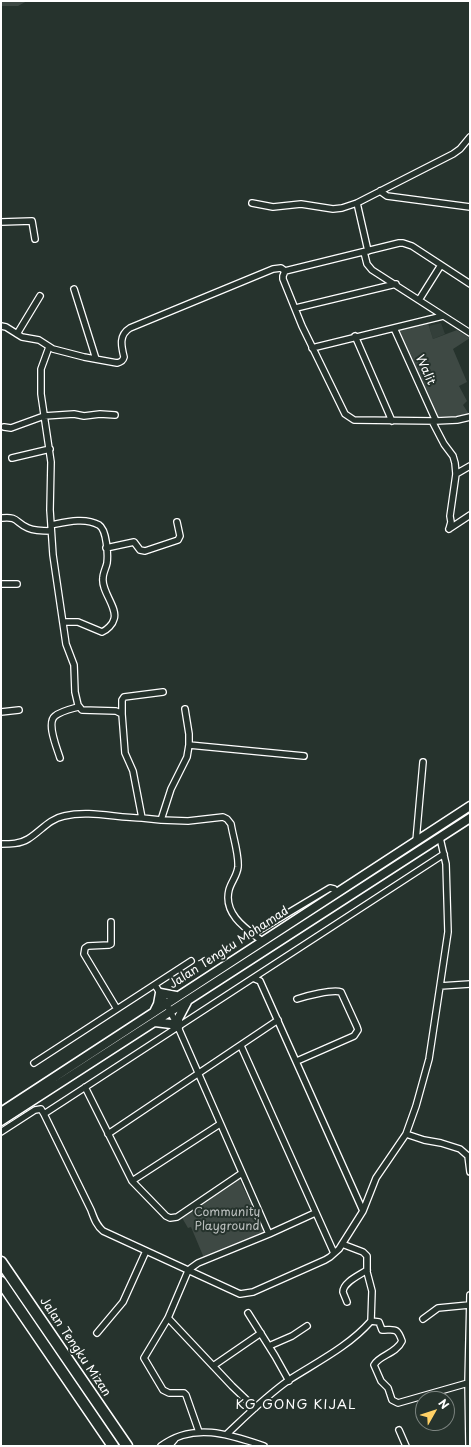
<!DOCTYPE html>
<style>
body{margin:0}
#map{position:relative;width:471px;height:1447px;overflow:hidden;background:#26332d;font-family:"Playpen Sans",sans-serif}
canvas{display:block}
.frame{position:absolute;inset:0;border:2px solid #fff;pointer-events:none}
.north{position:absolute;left:415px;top:1391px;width:40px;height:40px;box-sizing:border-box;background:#26332d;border:1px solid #7d8581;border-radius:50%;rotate:51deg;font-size:11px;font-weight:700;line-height:16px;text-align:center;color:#fff}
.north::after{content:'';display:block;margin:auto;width:14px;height:18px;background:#ffd166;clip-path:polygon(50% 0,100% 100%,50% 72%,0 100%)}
</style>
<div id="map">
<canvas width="471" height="1447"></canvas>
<div class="frame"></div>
<div class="north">N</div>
</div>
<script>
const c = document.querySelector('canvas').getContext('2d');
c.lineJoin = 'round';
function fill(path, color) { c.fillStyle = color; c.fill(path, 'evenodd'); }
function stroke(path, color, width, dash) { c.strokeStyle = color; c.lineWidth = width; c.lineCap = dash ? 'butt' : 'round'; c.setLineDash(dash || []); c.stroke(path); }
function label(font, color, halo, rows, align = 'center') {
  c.font = font + ' "Playpen Sans",sans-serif'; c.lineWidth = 4; c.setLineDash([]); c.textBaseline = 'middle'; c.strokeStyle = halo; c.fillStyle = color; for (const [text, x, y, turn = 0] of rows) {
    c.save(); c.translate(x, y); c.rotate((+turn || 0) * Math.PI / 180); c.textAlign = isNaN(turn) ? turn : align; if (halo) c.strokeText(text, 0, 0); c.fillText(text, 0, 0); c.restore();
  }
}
const built = new Path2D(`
 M441,323L445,334L433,339L429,326Z`);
const green = new Path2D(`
 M1,1H27L18,6H1Z
 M428,323L433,339L457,330L470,338L453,349L467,382L459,386L467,401L463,405L469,414L466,416L437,417L397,330Z
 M236,1179H239L266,1234L204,1258L191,1227L188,1228L181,1216Z`);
const street = new Path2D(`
 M380,191L387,196L470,207
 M252,203L273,207L301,204L333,209L342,208L357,203L453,154L460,149L470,137
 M357,203L368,251
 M1,222L32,221L35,239
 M364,252L367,264L372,270L470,333
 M285,271L283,276V279L302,326L345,414L354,420L436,421L457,420L470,417
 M74,289L96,359
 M419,300L441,265
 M296,308L396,284
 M1,326L6,327L22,337L39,340L53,349L84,357L117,363C121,362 123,361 124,357C121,345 119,335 130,328L273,269L281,268L285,271L399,243H403L412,246L470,284
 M394,328L436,421
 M17,334L40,296
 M355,336L392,421
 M49,347L41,369V394L51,462L50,510L53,555L66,644L74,665L75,692L78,705L82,710L116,711L122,714L125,753L133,771L142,818L161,820L171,789L187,757L189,745V734L185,709
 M312,348L443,316
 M432,421L444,444L453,456L455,463L456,474L450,516L451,522L449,529
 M4,427L11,428L44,416L74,414L84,416L100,414L115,415
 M12,458L50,449
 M456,474L470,466
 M2,518C18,516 16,523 28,528C35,531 44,531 51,531
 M51,525C66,522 85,517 99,525C107,530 108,555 107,563C106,568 103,573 103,578C101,591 118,608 114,619C113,624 107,630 102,632L78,622H63
 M449,529L470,515
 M106,548L134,542L140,550L145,551L178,540L180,536L177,522
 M1,584H17
 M1,712L19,710
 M122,714V700L124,697L163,692
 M189,745L304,756
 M60,758C57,748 46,723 55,716C61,711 71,709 78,707
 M161,820L188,821L223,817L227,819L231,824C233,837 239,854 238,867C237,876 231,882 229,890C223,914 246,929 262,941
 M440,838L446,864L448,932L440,986L470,984
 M416,841L423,762
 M1,844C10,844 20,844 28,839C41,831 49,819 64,816C90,810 116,818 142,818
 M111,922V944L109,945L88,946L85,948L84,954L117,1009
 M253,934L330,888L334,889L337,893
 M253,978L444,854
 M155,985L166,1003L178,1027L269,1234
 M440,986L429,1059L416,1106L406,1134L424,1140L441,1143L460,1149L468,1156L470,1172
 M241,1046L334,1253
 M297,1061L354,1036L358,1030L357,1027L341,992C333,989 306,996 297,999
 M34,1063L191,961
 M85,1087L132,1181L166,1216L170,1218L177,1217L242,1173
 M1,1132L35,1110L41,1109L44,1114L91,1210C94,1218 96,1225 103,1231L240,1294L253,1292L325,1260L330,1257L339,1249L363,1211L260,981L253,978L44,1114
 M108,1134L278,1020
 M132,1181L220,1124
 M363,1211L376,1178L406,1134
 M342,1244L363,1252L367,1256V1272L372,1291L371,1321
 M347,1302C346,1299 344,1295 343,1292C343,1282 360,1275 367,1270
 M248,1313L275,1356L289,1381
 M168,1318L232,1386L255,1408
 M423,1319L438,1308L469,1305
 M97,1333L123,1302L146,1251
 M269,1346L292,1336L307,1326
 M213,1366L261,1333
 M399,1430L406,1446
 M199,1432L186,1395L184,1393H169L163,1390L144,1358L168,1318L188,1271L191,1268L198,1263L269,1234L315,1213
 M227,1434C247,1415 266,1396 289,1380C317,1362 348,1347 371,1321L379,1322L382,1330C395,1330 397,1327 402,1341C396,1354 379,1355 374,1365L381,1381L388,1388L392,1400L398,1403L468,1383
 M161,1446C193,1422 229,1434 264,1446
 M169,1446L175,1439
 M469,1446L468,1383L470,1295`);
const secondary = new Path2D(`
 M155,1010L158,1004L160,993L176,996
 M155,1022L171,1024L178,1027V1019L187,1002
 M1,1112L470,806
 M1,1121L470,818`);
const highway = new Path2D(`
 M1,1262L127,1446
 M1,1282L113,1446`);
const streetNames = [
 ["Walit",425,370,66],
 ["Jalan Tengku Mohamad",229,948,-33],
 ["Jalan Tengku Mizan",75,1347,56]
];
const parkNames = [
 ["Community",227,1213],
 ["Playground",227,1227]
];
const neighbourhoodNames = [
 ["KG GONG KIJAL",296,1405]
];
fill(built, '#333f3a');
fill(green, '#3e4944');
stroke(street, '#fff', 8);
stroke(secondary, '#fff', 11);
stroke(highway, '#fff', 13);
stroke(street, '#26332d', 5.5);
stroke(secondary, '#26332d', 8);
stroke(highway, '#26332d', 10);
label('12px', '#fff', '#26332d', streetNames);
label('12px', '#bbbfbe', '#26332d', parkNames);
c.letterSpacing = '1px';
label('13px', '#fff', '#26332d', neighbourhoodNames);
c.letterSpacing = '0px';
</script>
